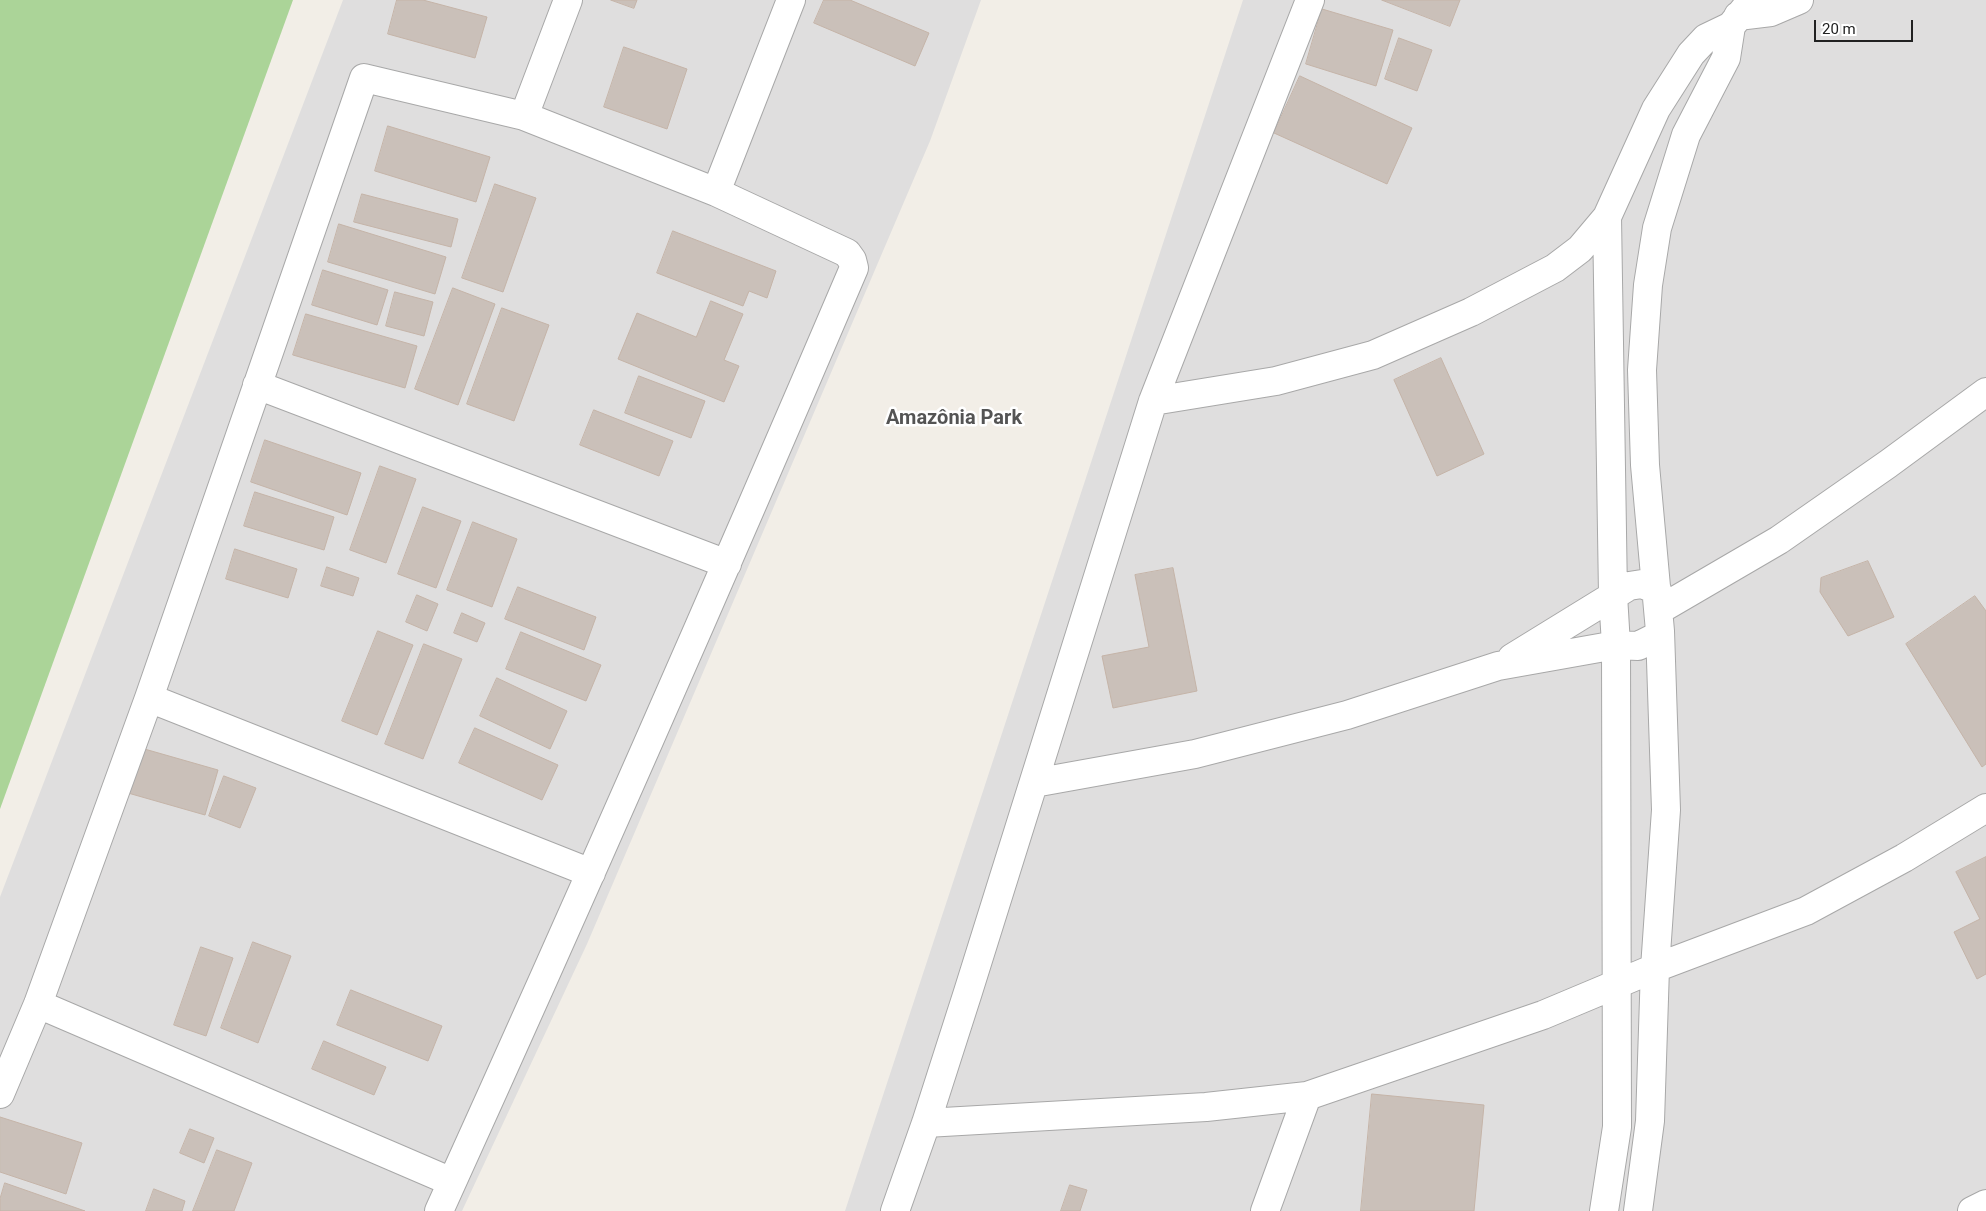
<!DOCTYPE html>
<meta charset="utf-8">
<style>
body{margin:0}
#map{position:relative;width:1986px;height:1211px;overflow:hidden;background:#f2eee7;font-family:Roboto,sans-serif}
canvas{display:block}
.scale{position:absolute;left:1814px;top:20px;width:99px;height:22px;box-sizing:border-box;border:2px solid #212121;border-top:0;padding-left:6px;font-size:15px;line-height:18px;white-space:nowrap;color:#212121;-webkit-text-stroke:4px #fff;paint-order:stroke}
</style>
<div id="map">
<canvas width="1986" height="1211"></canvas>
<div class="scale">20 m</div>
</div>
<script>
const c = document.querySelector('canvas').getContext('2d');
c.lineJoin = 'round';
function fill(path, color) { c.fillStyle = color; c.fill(path, 'evenodd'); }
function stroke(path, color, width, dash) { c.strokeStyle = color; c.lineWidth = width; c.lineCap = dash ? 'butt' : 'round'; c.setLineDash(dash || []); c.stroke(path); }
function label(font, color, halo, rows, align = 'center') {
  c.font = font + ' Roboto,sans-serif'; c.lineWidth = 5; c.setLineDash([]); c.textBaseline = 'middle'; c.strokeStyle = halo; c.fillStyle = color; for (const [text, x, y, turn = 0] of rows) {
    c.save(); c.translate(x, y); c.rotate((+turn || 0) * Math.PI / 180); c.textAlign = isNaN(turn) ? turn : align; if (halo) c.strokeText(text, 0, 0); c.fillText(text, 0, 0); c.restore();
  }
}
const residential = new Path2D(`
 M343,0H981L930,141L587,944L462,1211H0V897Z
 M1243,0H1986V1211H845Z`);
const forest = new Path2D(`
 M0,0H293L0,809Z`);
const building = new Path2D(`
 M397,0H423L487,17L475,58L388,34Z
 M611,0H637L634,8Z
 M824,0H850L929,33L915,66L814,23Z
 M1382,0H1460L1450,26Z
 M1322,9L1393,30L1376,86L1306,64Z
 M1399,38L1432,50L1417,91L1385,79Z
 M624,47L687,69L667,129L604,107Z
 M1300,76L1412,128L1387,184L1274,133Z
 M388,126L490,157L476,202L375,171Z
 M495,184L536,198L503,292L462,278Z
 M362,194L458,219L451,247L354,222Z
 M339,224L446,257L435,294L328,262Z
 M673,231L776,271L767,298L749,291L743,306L657,273Z
 M323,270L388,290L377,325L312,305Z
 M453,288L495,304L458,405L415,389Z
 M395,292L433,302L424,336L386,326Z
 M711,301L743,314L724,360L739,366L724,402L618,359L637,313L696,337Z
 M502,308L549,325L514,421L467,404Z
 M306,314L417,346L405,388L293,355Z
 M1441,358L1484,454L1437,476L1394,380Z
 M639,376L705,401L691,438L625,413Z
 M594,410L673,441L659,476L580,445Z
 M265,440L361,473L347,515L251,482Z
 M380,466L416,479L386,563L350,550Z
 M255,492L334,517L324,550L244,526Z
 M423,507L461,521L436,588L398,574Z
 M473,522L517,539L492,607L447,590Z
 M235,549L297,569L288,598L226,579Z
 M1868,561L1894,617L1848,636L1820,592L1821,578Z
 M327,567L359,578L353,596L321,586Z
 M1173,568L1197,691L1113,708L1102,656L1149,647L1135,575Z
 M518,587L596,617L584,650L505,619Z
 M417,595L438,604L427,631L406,622Z
 M1975,596L1986,611V764L1982,767L1906,644Z
 M462,613L485,623L477,642L454,633Z
 M378,631L413,645L377,735L342,721Z
 M521,632L601,665L586,701L506,669Z
 M424,644L462,659L423,759L385,744Z
 M497,678L567,711L550,749L480,716Z
 M475,728L558,765L542,800L459,763Z
 M141,748L218,770L205,815L128,793Z
 M224,776L256,788L240,828L209,816Z
 M1986,857V974L1977,979L1954,932L1980,919L1956,872Z
 M253,942L291,956L258,1043L221,1028Z
 M201,947L233,958L206,1036L174,1025Z
 M351,990L442,1026L428,1061L337,1025Z
 M324,1041L386,1067L374,1095L312,1069Z
 M1372,1094L1484,1105L1474,1211H1361Z
 M0,1117L82,1143L66,1194L0,1172Z
 M190,1129L214,1138L204,1163L180,1153Z
 M217,1150L252,1163L234,1211H193Z
 M5,1183L85,1211H0V1199Z
 M1070,1185L1087,1190L1080,1211H1061Z
 M154,1189L185,1201L182,1211H146Z`);
const street = new Path2D(`
 M1738,16L1771,12L1799,0
 M524,116L568,0
 M257,385L727,564
 M1153,401L1276,381L1373,355L1471,312L1555,268L1580,249L1607,217L1656,109L1691,54L1706,38L1731,26L1752,0
 M1659,610L1779,540L1888,464L1986,392
 M1512,658L1629,586L1642,584L1657,590
 M149,698L591,873
 M1034,783L1195,754L1347,715L1498,666L1616,645L1638,646L1654,638L1660,631
 M38,1004L452,1182
 M0,1094L38,1004L149,698L364,78L524,116L716,192L791,0
 M926,1123L1206,1107L1307,1096L1543,1015L1655,968L1806,911L1904,858L1986,808
 M439,1211C581,898 719,584 854,268L852,260L847,253L716,192
 M895,1211L926,1123L968,992L1153,401L1310,0
 M1265,1211L1307,1096
 M1604,1211L1617,1127L1616,645L1613,595L1607,217
 M1638,1211L1650,1121L1655,968L1666,810L1660,631L1645,465L1642,370L1648,285L1657,228L1686,135L1726,58L1731,26
 M1972,1211L1986,1204`);
const districtNames = [
 ["Amazônia Park",954,419]
];
fill(residential, '#dfdede');
fill(forest, '#abd498');
fill(building, '#cac0b9');
stroke(building, '#c5b4a8', 1);
stroke(street, '#a8a8a8', 30);
stroke(street, '#fff', 28);
label('bold 20px', '#545454', '#fff', districtNames);
</script>
